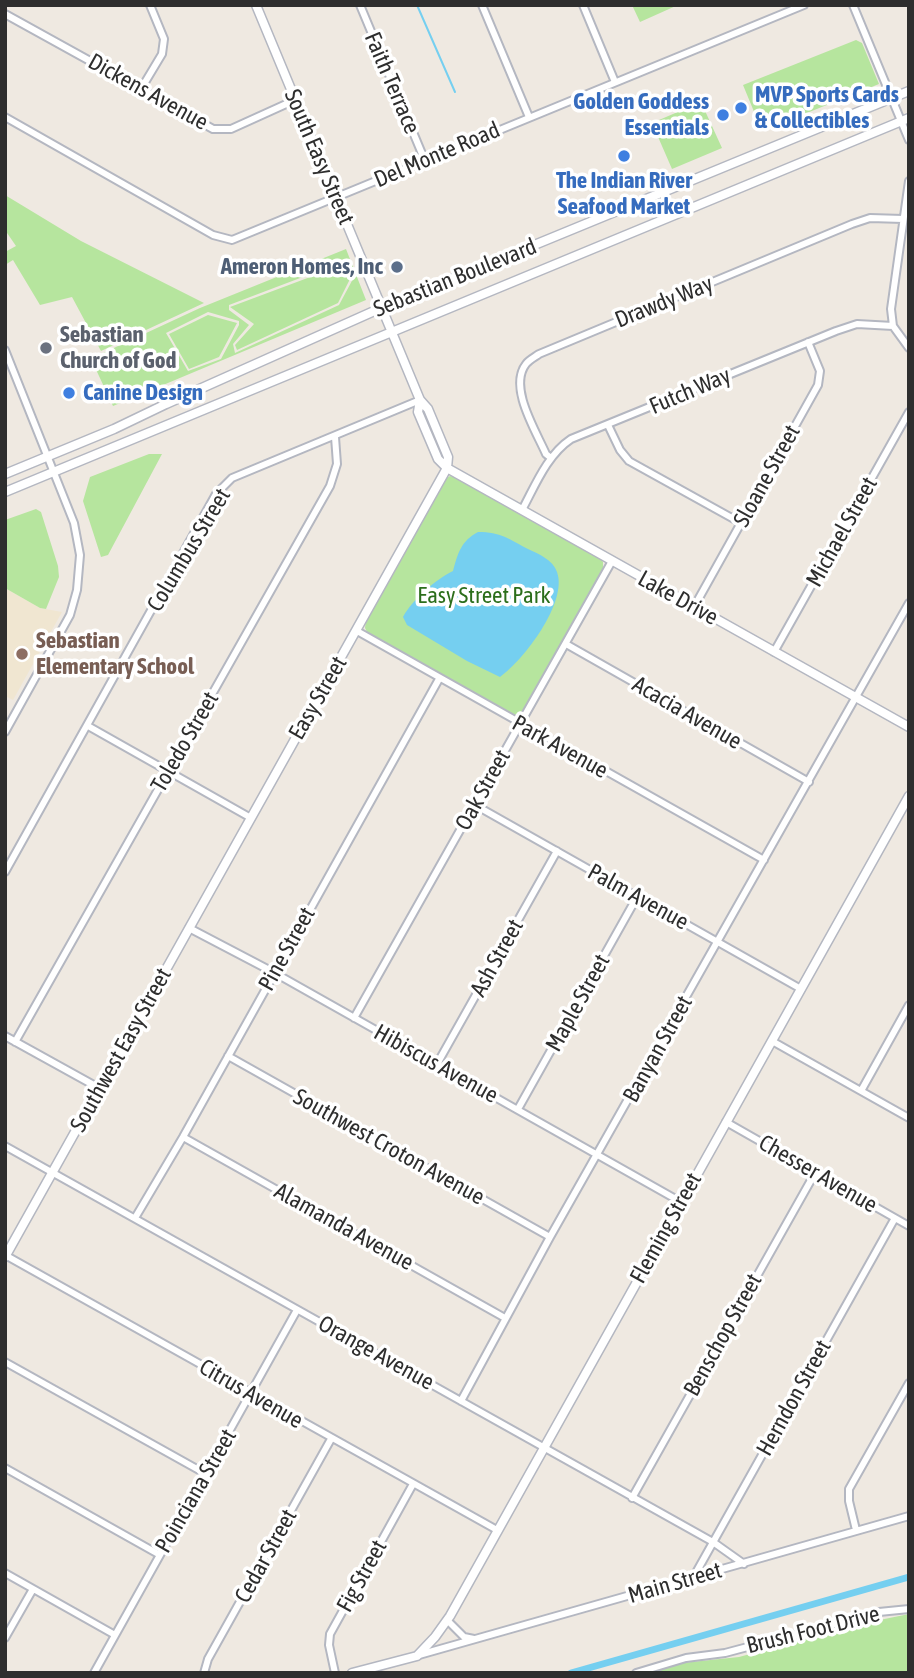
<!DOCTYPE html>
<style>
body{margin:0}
#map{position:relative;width:914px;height:1678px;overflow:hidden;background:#efe9e1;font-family:"Asap Condensed",sans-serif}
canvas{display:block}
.frame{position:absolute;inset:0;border:7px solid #2e2e2e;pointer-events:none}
</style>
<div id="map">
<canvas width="914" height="1678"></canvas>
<div class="frame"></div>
</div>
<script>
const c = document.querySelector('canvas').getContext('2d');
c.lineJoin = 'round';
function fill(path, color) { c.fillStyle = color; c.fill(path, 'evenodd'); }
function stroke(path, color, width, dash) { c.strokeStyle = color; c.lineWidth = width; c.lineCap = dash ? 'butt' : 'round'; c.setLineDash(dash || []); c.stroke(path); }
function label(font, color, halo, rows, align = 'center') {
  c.font = font + ' "Asap Condensed",sans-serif'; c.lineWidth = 7; c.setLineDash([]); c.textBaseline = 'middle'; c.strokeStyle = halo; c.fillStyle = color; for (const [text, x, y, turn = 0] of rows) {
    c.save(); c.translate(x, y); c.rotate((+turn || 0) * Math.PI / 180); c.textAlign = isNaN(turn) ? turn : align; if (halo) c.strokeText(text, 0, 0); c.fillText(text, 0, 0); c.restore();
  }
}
const education = new Path2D(`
 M5,588L40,608L62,612L13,700L5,696Z`);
const green = new Path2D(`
 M632,5H678L640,22Z
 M856,40L862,43L879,84L762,131L743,85Z
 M701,102L722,148L672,169L652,123Z
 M5,195L81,241L204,303L101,351L72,297L40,305L13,260L5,265V252L16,246L5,230Z
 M346,249L366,300L113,406L92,361L104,356L103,353L200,308ZM345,261L348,262L354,277L339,305L235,353L233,344L249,325L229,310V305ZM208,312L239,321V325L221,359L188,371L166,333Z
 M345,264L351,277L338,303L237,350L235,345L254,324L230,307Z
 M208,315L237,323L219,357L189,369L169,334Z
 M149,454H162L108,555L101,557L83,501L90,477Z
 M450,476L457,478L600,557L603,562V571L524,712L511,716L369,636L365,628L366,620L445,479Z
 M36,509L41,512L58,566L59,577L46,609L40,608L5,588V520Z
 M909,1614V1673H652L682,1663L739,1657L865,1623Z`);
const water = new Path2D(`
 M478,532C501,532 509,539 528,549C539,554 553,560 557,572C568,602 524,660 500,677L467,661L407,625L403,617C413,599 435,580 453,571C458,553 461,541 478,532Z`);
const stream = new Path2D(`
 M417,5L455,92`);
const canal = new Path2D(`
 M571,1673L909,1577`);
const street = new Path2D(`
 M360,5L425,161
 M482,5L529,117
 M583,5L615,82
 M853,5L909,140
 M5,14L213,129H231L295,100
 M141,89L162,54L164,39L150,5
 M5,117L213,235L232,240L804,5
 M909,181L891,309L893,326L909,348
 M5,350L74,523L80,555L77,590L70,615L5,732
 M608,425L620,450L629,461L741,523
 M551,458L546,454C536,431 508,387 526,364C529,360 535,357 539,354L852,224L870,218L903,219
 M522,510C535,486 547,455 571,439L836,331L857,324L893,326
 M694,607L818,385L820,371L808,342
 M357,631L764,860
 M566,644L809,782
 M774,652L909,412
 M88,726L251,818
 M475,805L801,989
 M5,872L216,494L232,478L420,400
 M189,928L273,972L681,1202
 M354,1018L612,561
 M5,1036L99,1088
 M772,1041L909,1118
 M15,1042L330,486L337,464L335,437
 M228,1056L550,1237
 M437,1064L557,851
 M861,1091L909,1005
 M518,1109L637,897
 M726,1122L909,1226
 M183,1137L505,1318
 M5,1146L713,1542L744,1564
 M135,1218L183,1137L439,679
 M5,1255L497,1530
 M5,1362L206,1474
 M461,1401L550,1237L909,603
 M5,1468L160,1555
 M632,1498L815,1173
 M856,1530L849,1501V1489L909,1383
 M5,1573L115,1635
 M693,1578L895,1218
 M447,1620L464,1637L474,1639
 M5,1638L33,1589
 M419,1655L909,1516
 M94,1673L297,1310
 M204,1673L208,1659L331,1439
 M335,1673L329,1645L330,1634L413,1484
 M636,1673L686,1658L725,1653L879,1612L909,1609`);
const secondary = new Path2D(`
 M420,400L418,412L438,459L447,468L909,727
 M5,474L114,429L166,404L381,308L909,91
 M5,492L909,118
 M5,1257L447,468L448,457L428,409L420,400L256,5
 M352,1673L417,1656L435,1637L450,1616L909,796`);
const markers = [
 [741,108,7,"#3f7fe0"],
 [723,115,7,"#3f7fe0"],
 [624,156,7,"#3f7fe0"],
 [397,267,7,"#5c6f8a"],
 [46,348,7,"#6b7280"],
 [69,393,7,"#3f7fe0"],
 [22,654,7,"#8d6e63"]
];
const streetNames = [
 ["Faith Terrace",392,83,67],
 ["Dickens Avenue",148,92,29],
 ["Del Monte Road",437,155,-23],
 ["South Easy Street",319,157,67],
 ["Sebastian Boulevard",455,278,-22],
 ["Drawdy Way",664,302,-22],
 ["Futch Way",690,391,-23],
 ["Sloane Street",767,476,-61],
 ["Michael Street",842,532,-61],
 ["Columbus Street",189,550,-59],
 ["Lake Drive",678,598,29],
 ["Easy Street",318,698,-60],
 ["Acacia Avenue",687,713,30],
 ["Toledo Street",185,742,-60],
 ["Park Avenue",560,747,29],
 ["Oak Street",483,790,-61],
 ["Palm Avenue",638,897,29],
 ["Pine Street",287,949,-61],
 ["Ash Street",497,958,-61],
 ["Maple Street",578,1003,-61],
 ["Banyan Street",658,1049,-61],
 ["Southwest Easy Street",121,1050,-61],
 ["Hibiscus Avenue",436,1064,29],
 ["Southwest Croton Avenue",389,1147,29],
 ["Chesser Avenue",818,1174,30],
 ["Alamanda Avenue",344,1227,29],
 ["Fleming Street",666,1228,-61],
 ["Benschop Street",723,1335,-61],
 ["Orange Avenue",376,1353,29],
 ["Citrus Avenue",251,1394,30],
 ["Herndon Street",794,1398,-61],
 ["Poinciana Street",196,1491,-60],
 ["Cedar Street",266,1556,-61],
 ["Fig Street",362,1576,-61],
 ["Main Street",675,1583,-16],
 ["Brush Foot Drive",813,1630,-14]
];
const shopNames = [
 ["MVP Sports Cards",755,95],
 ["& Collectibles",755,121],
 ["Golden Goddess",709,102,"right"],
 ["Essentials",709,128,"right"],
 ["The Indian River",624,181,"center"],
 ["Seafood Market",624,207,"center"],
 ["Canine Design",83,393]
];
const serviceNames = [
 ["Ameron Homes, Inc",383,267]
];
const worshipNames = [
 ["Sebastian",60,335],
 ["Church of God",60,361]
];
const parkNames = [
 ["Easy Street Park",484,596]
];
const educationNames = [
 ["Sebastian",36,641],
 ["Elementary School",36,667]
];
fill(education, '#f0e6d1');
fill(green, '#b6e59e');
fill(water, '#75cff0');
stroke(stream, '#75cff0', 2);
stroke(canal, '#75cff0', 7);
stroke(street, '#b4b7c1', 10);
stroke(secondary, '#b4b7c1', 11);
stroke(street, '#fff', 6);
stroke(secondary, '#fff', 8);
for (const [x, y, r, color] of markers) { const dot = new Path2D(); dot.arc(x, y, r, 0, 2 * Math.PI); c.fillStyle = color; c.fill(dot); stroke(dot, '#fff', 2.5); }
label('23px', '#2e2e2e', '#fff', streetNames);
label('bold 23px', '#366cbe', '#fff', shopNames, 'left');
label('bold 23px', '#4e5e75', '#fff', serviceNames, 'right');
label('bold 23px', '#5b616d', '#fff', worshipNames, 'left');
label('23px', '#2c6e1b', '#fff', parkNames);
label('bold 23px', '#785e54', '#fff', educationNames, 'left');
</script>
